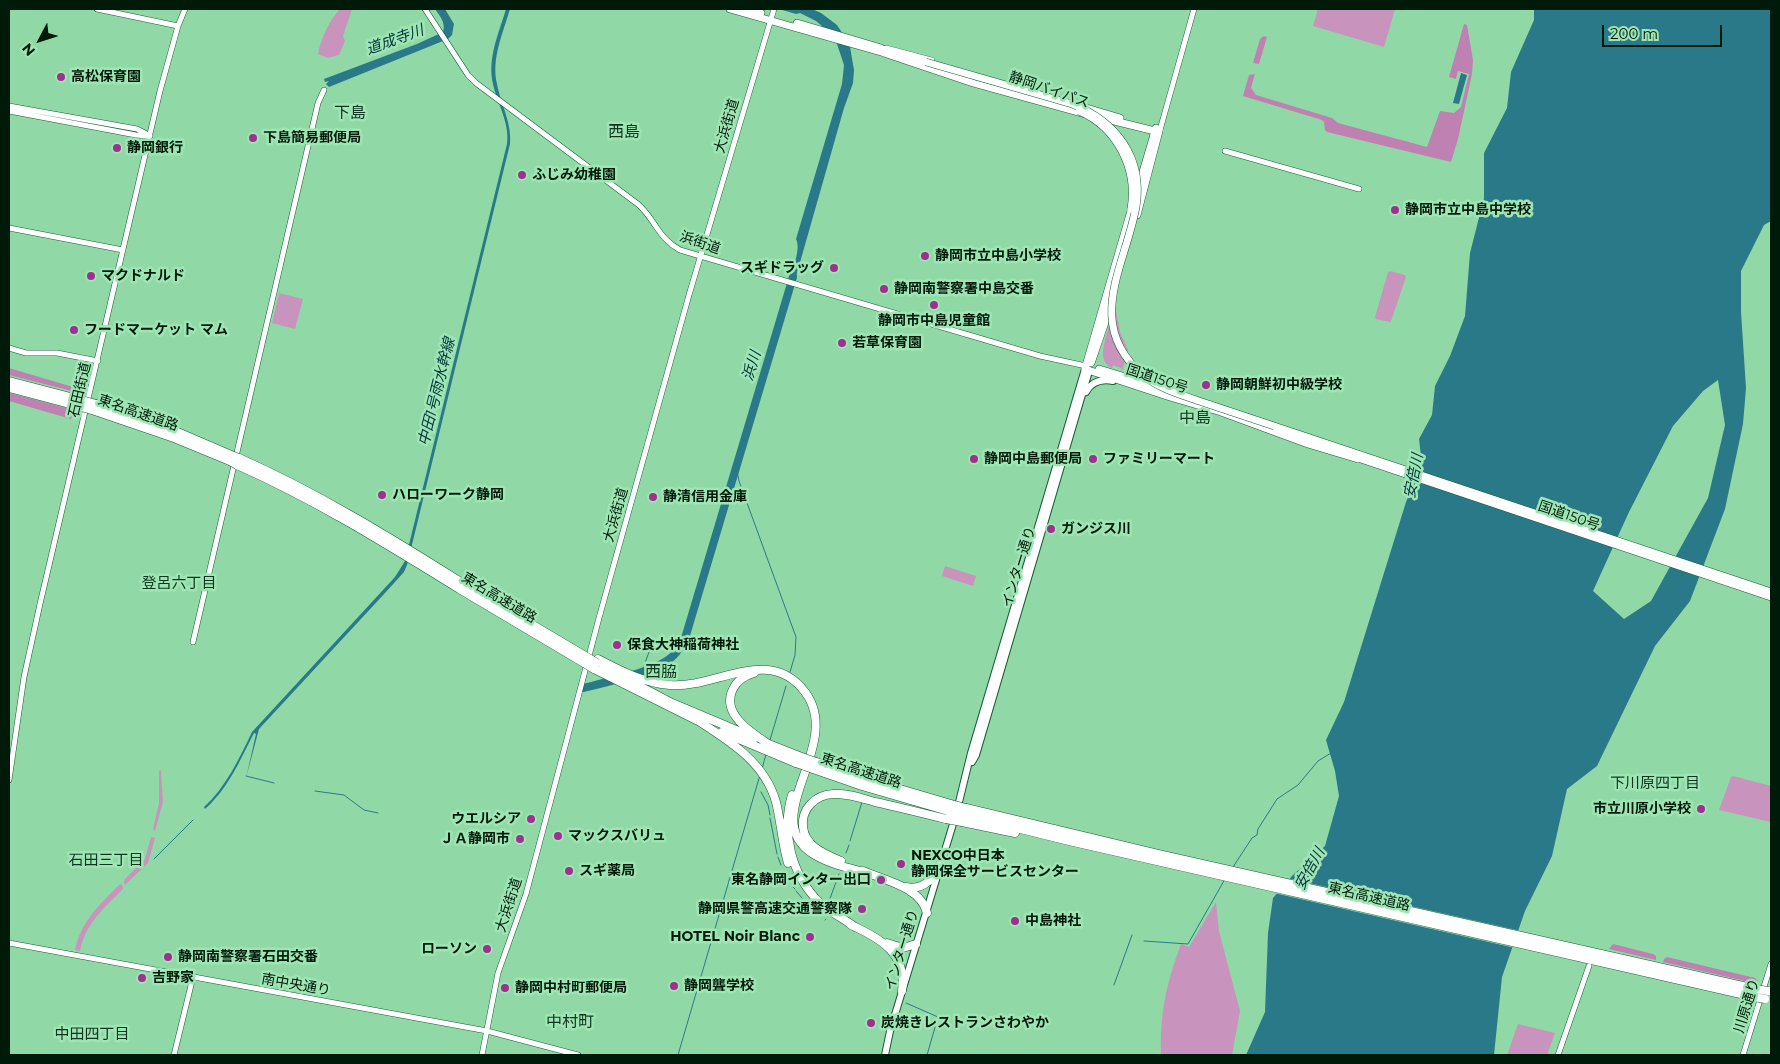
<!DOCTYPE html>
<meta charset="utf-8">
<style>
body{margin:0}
#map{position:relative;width:1780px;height:1064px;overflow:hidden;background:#91d8a7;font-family:Montserrat,sans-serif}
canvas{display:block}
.frame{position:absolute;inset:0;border:10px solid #001a09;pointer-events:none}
.north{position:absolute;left:15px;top:15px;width:50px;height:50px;-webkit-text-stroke:4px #9ee5b4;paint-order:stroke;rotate:230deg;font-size:14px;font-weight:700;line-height:20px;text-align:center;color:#001a09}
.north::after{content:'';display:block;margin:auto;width:18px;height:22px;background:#001a09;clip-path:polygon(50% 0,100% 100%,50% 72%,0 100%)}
.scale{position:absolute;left:1602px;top:25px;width:120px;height:22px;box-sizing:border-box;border:2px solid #001a09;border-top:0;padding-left:6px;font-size:15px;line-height:18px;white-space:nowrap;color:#001a09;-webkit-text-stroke:4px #9ee5b4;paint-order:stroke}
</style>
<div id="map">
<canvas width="1780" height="1064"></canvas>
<div class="frame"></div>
<div class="north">N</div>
<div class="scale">200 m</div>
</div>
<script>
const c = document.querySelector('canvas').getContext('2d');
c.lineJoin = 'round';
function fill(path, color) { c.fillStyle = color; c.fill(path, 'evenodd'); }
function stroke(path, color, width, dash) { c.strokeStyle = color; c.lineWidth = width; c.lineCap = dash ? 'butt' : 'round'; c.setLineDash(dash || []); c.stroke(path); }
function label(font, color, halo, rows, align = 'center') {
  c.font = font + ' Montserrat,"Noto Sans JP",sans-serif'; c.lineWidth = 5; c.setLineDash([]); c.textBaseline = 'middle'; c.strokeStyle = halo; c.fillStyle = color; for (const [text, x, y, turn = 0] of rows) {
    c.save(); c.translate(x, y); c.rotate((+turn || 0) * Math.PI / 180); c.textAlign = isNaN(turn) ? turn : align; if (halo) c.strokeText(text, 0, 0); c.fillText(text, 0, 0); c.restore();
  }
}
const green = new Path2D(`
 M340,9H352L343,36L345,41L339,55L328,58L318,54C321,38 329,21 340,9Z
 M1318,9H1395L1384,47L1313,26Z
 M1390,271L1405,275L1406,277L1391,321L1390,322L1376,319L1375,317L1388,272Z
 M279,293L303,299L295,329L272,323Z
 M1115,306L1120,332L1128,350L1122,371L1121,368L1113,365L1112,368C1107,366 1104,362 1103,356C1102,345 1112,317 1115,306Z
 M945,566L976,576L973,586L942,576Z
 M161,770L163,802L155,831L153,829L159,803V771Z
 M1733,776L1771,786V822L1719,810L1731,777Z
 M151,837L155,838L148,863L125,885L124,883L125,879L145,859Z
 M122,884L123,889C104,908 85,924 80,951L75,950C81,922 99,905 119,885Z
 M1216,902L1219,931L1240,1011L1232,1055H1161C1160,1013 1166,984 1181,944L1189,947Z
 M1518,1024L1555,1033L1547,1055H1507Z`);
const forest = new Path2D(`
 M1464,24L1467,25L1473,60L1472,74L1458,139L1451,162L1327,132L1325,130L1324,122L1322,120L1243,96L1249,75L1255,74L1251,88L1256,95L1332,118L1338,123L1427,147L1440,111L1454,113L1461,107L1469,74L1458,71L1456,79L1449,77Z
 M1264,36L1267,37L1259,64L1253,63L1260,39Z
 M9,368L73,387L72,391L9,375Z
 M9,393L74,410L71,419L9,401Z
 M1613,944L1653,954L1656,956V960L1609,949Z
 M1667,957L1755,978L1758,981V984L1663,962L1664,959Z`);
const water = new Path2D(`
 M435,9H445L454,24L452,35L448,39L329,87L326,84L329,81L325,82L324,79L417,44L443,32C446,23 440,16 435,9Z
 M506,9H510C503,33 491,59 497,84C501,105 512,123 510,144L407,565L404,572L385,593L259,729L246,778L256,734L254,733C240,760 228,789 205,809L204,807C226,787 239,759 252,732L395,577L405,561L507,144C510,123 497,103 493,84C487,58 499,33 506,9Z
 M779,9H812L821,13L837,25L841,31L850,47L854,70L853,83L844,108L793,287L787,285C790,273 802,251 796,239L842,84L844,65L837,44L822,26L816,21L800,13L796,14Z
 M1534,9H1771V221L1764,225L1741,271V312L1746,388L1743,424L1725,509L1690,601L1655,646L1597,766L1567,789L1552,856L1525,911L1502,977L1494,1055H1246L1265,1012L1268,933L1273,898L1292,876L1325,846L1339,796L1335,771L1326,740L1344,702L1406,502L1422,465L1419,439L1432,415L1435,386L1450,356L1465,316L1470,253L1484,198V153L1507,108L1511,72L1534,20ZM1718,380L1725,425L1708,498L1651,601L1624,619L1593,591L1629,512L1673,426L1703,391Z
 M1461,73L1467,75L1459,104L1453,103Z`);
const pier = new Path2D(`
 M1287,878L1521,931L1515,948L1274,893Z`);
const stream = new Path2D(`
 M736,465L739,481L796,637L795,655L790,672
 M644,666L650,649
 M770,740L786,686
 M762,769L766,754
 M871,775L874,769
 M246,776L274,783
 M315,791L344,795L364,810L378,813
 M761,792L768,805L770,815
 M770,818L777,854
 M850,841L862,802
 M846,853L849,845
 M778,857L781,865
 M154,859L193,820
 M1233,867L1252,838L1257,835L1258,829L1277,799L1298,785L1318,761L1331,753
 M793,887L795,889
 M796,891L802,898
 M807,904L812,909
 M828,904L839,874
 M814,913L816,915
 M825,920L826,919
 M1144,941L1188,944L1225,879
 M1114,985L1132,935
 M906,1003L938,1017L927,1055
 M678,1055L760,775`);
const river = new Path2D(`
 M583,688C607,682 659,671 674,655C680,649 683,642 686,635L793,277`);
const tertiary = new Path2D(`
 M97,9L178,26
 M425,9L468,75L476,83L639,205C656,221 658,238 680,250L1040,356L1086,366
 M9,106L137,129L150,136
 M9,111L136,135L147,136
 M1160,130L1194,9
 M1225,151L1359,189
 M9,228L123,250
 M9,348L26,353H57L98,361
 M193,642L318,103L324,90
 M9,780L24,677L40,604L160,91L178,26L185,9
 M9,943L487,1031L578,1055
 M174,1055L193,977
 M482,1055L498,973L526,894L599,618L689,295L774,9
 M1558,1055L1589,966
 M1743,1055L1771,964`);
const primary = new Path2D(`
 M1086,392C1092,381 1102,379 1113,381
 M972,762L976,755L1089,371
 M959,802L971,753L1085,369
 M885,1055L890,1031L953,824`);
const trunk = new Path2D(`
 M730,9L888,54
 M748,9L761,13
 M797,23L881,48
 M886,49L931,61
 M884,53L973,83L1085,114
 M1083,107L1120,118
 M1098,117L1155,131L1158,130
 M1137,192L1156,128
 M1133,204L1085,369L1170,397L1221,412L1308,444L1358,459
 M1137,215L1159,131
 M1091,363L1112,302
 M1099,369L1158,387
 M1274,426L1771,592
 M1355,457L1771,597`);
const motorway = new Path2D(`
 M9,381L82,400
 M9,388L81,407
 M96,404L175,431L231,455
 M95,411L174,438L230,461
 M239,458C318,493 391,538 464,584
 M237,465C316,500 388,545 461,590
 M598,659C621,671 644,683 670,685C716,689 769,644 805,692C845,745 756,817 813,854C829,864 849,868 867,873
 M603,667L672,703L755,738
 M594,669L704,724
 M754,673C744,676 737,680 733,689C720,714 753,734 770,745
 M700,722C731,742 765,763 776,802C781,822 782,843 788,863
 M722,732L796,763
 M766,743L799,756
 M816,762L866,779L951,804
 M813,769L862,786L948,811
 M792,795C781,832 791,875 820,903C830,912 844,919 855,927
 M966,808L1158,854L1756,989
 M964,815L1069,841L1754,997
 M962,822L1015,833
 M841,861C825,854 805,847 803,827C801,809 815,795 833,794C847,793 861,798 875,802C898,807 922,813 946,819
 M863,871C884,880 921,887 927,913
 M906,887C924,891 935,877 941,862
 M851,925C882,939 907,954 902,991
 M887,943L903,948L916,944`);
const trunkBridge = new Path2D(`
 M926,62L1072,104C1116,121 1144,158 1136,207C1125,267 1083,325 1144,376C1160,389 1182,395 1202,402C1226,410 1250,418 1274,426
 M1079,111C1117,127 1138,169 1131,209`);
const motorwayBridge = new Path2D(`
 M82,400L96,404
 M81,407L95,411
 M231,455L239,458
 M230,461L237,465
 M464,584L597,663
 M461,590L594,669
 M799,756L816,762
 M796,763L813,769
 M951,804L966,808
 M948,811L964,815
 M946,819L962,822
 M1756,989L1768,991
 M1754,997L1765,999`);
const markers = [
 [61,77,5,"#9e308f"],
 [253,138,5,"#9e308f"],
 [117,148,5,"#9e308f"],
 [522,175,5,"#9e308f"],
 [1395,210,5,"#9e308f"],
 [925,256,5,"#9e308f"],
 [834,268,5,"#9e308f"],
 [91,276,5,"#9e308f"],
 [884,289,5,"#9e308f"],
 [934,305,5,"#9e308f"],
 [74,330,5,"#9e308f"],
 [842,343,5,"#9e308f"],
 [1206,385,5,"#9e308f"],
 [974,459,5,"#9e308f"],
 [1093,459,5,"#9e308f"],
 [382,495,5,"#9e308f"],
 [653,497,5,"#9e308f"],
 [1051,529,5,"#9e308f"],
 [617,645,5,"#9e308f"],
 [1701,809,5,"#9e308f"],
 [531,819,5,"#9e308f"],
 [558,836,5,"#9e308f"],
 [520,839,5,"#9e308f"],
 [901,864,5,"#9e308f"],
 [569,871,5,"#9e308f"],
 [881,880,5,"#9e308f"],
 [862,909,5,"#9e308f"],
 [1015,921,5,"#9e308f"],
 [810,937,5,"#9e308f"],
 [487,949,5,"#9e308f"],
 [168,957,5,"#9e308f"],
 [142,978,5,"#9e308f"],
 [674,986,5,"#9e308f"],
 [505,988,5,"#9e308f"],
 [871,1023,5,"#9e308f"]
];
const poiNames = [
 ["高松保育園",71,77],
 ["下島簡易郵便局",263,138],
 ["静岡銀行",127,148],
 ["ふじみ幼稚園",532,175],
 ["静岡市立中島中学校",1405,210],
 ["静岡市立中島小学校",935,256],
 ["スギドラッグ",824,268,"right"],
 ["マクドナルド",101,276],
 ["静岡南警察署中島交番",894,289],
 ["静岡市中島児童館",934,321,"center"],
 ["フードマーケット マム",84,330],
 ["若草保育園",852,343],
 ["静岡朝鮮初中級学校",1216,385],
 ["静岡中島郵便局",984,459],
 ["ファミリーマート",1103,459],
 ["ハローワーク静岡",392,495],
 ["静清信用金庫",663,497],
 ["ガンジス川",1061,529],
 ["保食大神稲荷神社",627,645],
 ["市立川原小学校",1691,809,"right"],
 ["ウエルシア",521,819,"right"],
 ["マックスバリュ",568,836],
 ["ＪＡ静岡市",510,839,"right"],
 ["NEXCO中日本",911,856],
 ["静岡保全サービスセンター",911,872],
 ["スギ薬局",579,871],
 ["東名静岡インター出口",871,880,"right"],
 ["静岡県警高速交通警察隊",852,909,"right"],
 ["中島神社",1025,921],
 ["HOTEL Noir Blanc",800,937,"right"],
 ["ローソン",477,949,"right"],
 ["静岡南警察署石田交番",178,957],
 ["吉野家",152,978],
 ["静岡聾学校",684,986],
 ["静岡中村町郵便局",515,988],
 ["炭焼きレストランさわやか",881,1023]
];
const streetNames = [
 ["静岡バイパス",1049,90,19],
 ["大浜街道",727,126,-74],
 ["浜街道",700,243,19],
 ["国道150号",1157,379,18],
 ["石田街道",80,390,-77],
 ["東名高速道路",138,413,19],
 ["大浜街道",616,515,-74],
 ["国道150号",1569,516,19],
 ["インター通り",1019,567,-73],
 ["東名高速道路",499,598,31],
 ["東名高速道路",861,771,18],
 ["東名高速道路",1369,897,13],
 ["大浜街道",509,905,-72],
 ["インター通り",902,950,-73],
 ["南中央通り",296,985,10],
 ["川原通り",1747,1006,-73]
];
const waterNames = [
 ["道成寺川",395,40,-20],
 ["浜川",752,366,-73],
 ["中田1号雨水幹線",437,392,-76],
 ["安倍川",1414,476,-79],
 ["安倍川",1310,869,-61]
];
const neighbourhoodNames = [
 ["登呂六丁目",179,584],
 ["下川原四丁目",1655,784],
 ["石田三丁目",106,861],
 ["中田四丁目",92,1035]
];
const quarterNames = [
 ["下島",350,113],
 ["西島",624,132],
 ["中島",1195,418],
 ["西脇",661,672],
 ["中村町",570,1022]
];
fill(green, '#c894bd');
fill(forest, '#be81b2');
fill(water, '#2a7989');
fill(pier, '#91d8a7');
stroke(stream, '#2a7989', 1);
stroke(river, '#2a7989', 8);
stroke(tertiary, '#155f36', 6);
stroke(primary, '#155f36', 8);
stroke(trunk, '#155f36', 8);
stroke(motorway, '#155f36', 9);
stroke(tertiary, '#fff', 5);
stroke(primary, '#fff', 6);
stroke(trunk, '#fff', 7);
stroke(motorway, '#fff', 8);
stroke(trunkBridge, '#155f36', 8, []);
stroke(motorwayBridge, '#155f36', 9, []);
stroke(trunkBridge, '#fff', 7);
stroke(motorwayBridge, '#fff', 8);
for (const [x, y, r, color] of markers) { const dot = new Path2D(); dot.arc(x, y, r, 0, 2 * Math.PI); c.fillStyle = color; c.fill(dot); stroke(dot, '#9ee5b4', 2); }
label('bold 14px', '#001a09', '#9ee5b4', poiNames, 'left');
label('14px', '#001a09', '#9ee5b4', streetNames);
label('italic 15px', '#04363f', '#9ee5b4', waterNames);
label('15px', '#113620', '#9ee5b4', neighbourhoodNames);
label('16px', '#113620', '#9ee5b4', quarterNames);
</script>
